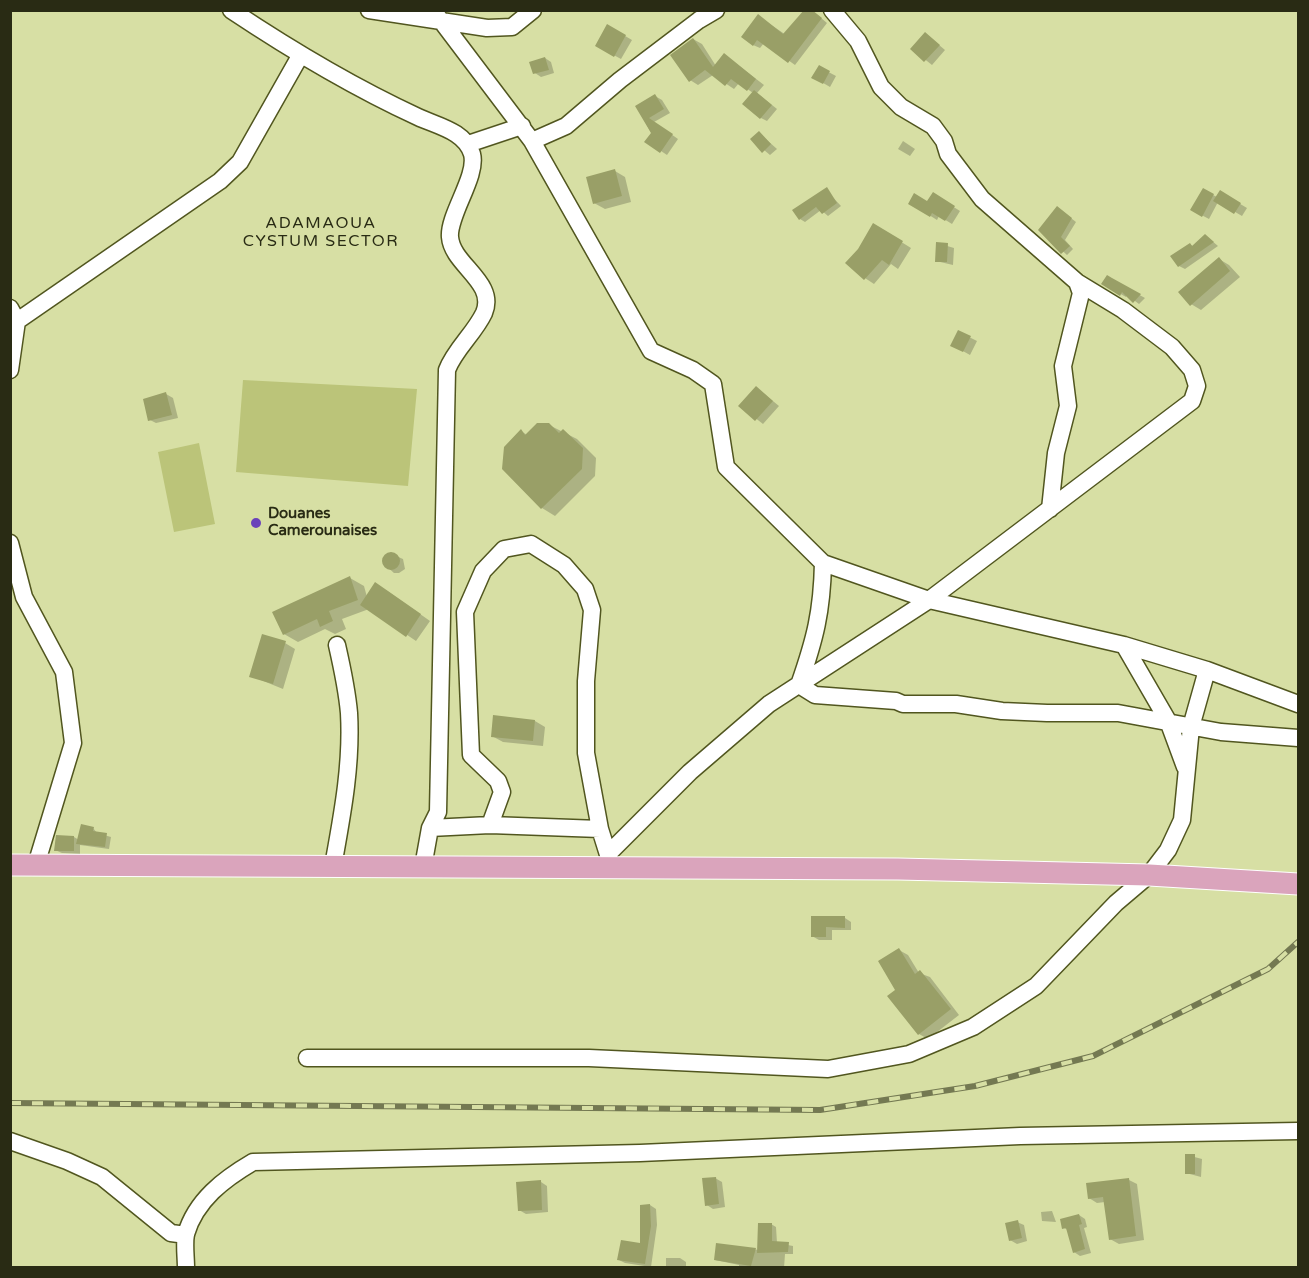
<!DOCTYPE html>
<style>
body{margin:0}
#map{position:relative;width:1309px;height:1278px;overflow:hidden;background:#d7dfa4;font-family:"Varela Round",sans-serif}
canvas{display:block}
.frame{position:absolute;inset:0;border:12px solid #292b14;pointer-events:none}
</style>
<div id="map">
<canvas width="1309" height="1278"></canvas>
<div class="frame"></div>
</div>
<script>
const c = document.querySelector('canvas').getContext('2d');
c.lineJoin = 'round';
function fill(path, color) { c.fillStyle = color; c.fill(path, 'evenodd'); }
function stroke(path, color, width, dash) { c.strokeStyle = color; c.lineWidth = width; c.lineCap = dash ? 'butt' : 'round'; c.setLineDash(dash || []); c.stroke(path); }
function label(font, color, halo, rows, align = 'center') {
  c.font = font + ' "Varela Round",sans-serif'; c.lineWidth = 5; c.setLineDash([]); c.textBaseline = 'middle'; c.strokeStyle = halo; c.fillStyle = color; for (const [text, x, y, turn = 0] of rows) {
    c.save(); c.translate(x, y); c.rotate((+turn || 0) * Math.PI / 180); c.textAlign = isNaN(turn) ? turn : align; if (halo) c.strokeText(text, 0, 0); c.fillText(text, 0, 0); c.restore();
  }
}
const green = new Path2D(`
 M243,380L417,389L408,486L236,472Z
 M199,443L215,524L174,532L158,452Z`);
const shadow = new Path2D(`
 M814,12L827,23L795,65L764,43L760,48L753,45L764,20L786,35Z
 M608,26L632,40L621,59L597,46Z
 M926,34L945,50L932,65L912,49Z
 M693,39L702,44L716,66L725,55L764,85L757,93L777,109L767,121L761,118L753,93L739,83L734,89L713,75L698,85L690,80Z
 M545,58L551,62L554,73L541,77L535,73Z
 M819,67L836,76L830,87L813,77Z
 M655,96L662,100L670,113L654,122L678,139L667,155L661,151L637,107Z
 M759,133L777,149L770,155L752,140Z
 M903,141L915,149L910,156L898,149Z
 M615,171L625,177L631,202L605,209L594,203Z
 M826,190L841,206L828,216L821,210L805,222L800,219Z
 M1203,190L1217,197L1220,192L1247,208L1242,216L1218,202L1209,219L1192,210Z
 M933,194L960,211L952,224L939,216L937,220L910,203H928Z
 M1062,211L1076,222L1065,240L1073,249L1067,255L1040,230Z
 M874,225L911,248L898,269L891,264L874,284L865,278L859,249Z
 M1205,235L1218,246L1185,269L1179,266L1190,244L1194,247Z
 M937,243L954,248L953,265L936,261Z
 M1219,259L1229,265L1240,277L1201,310L1191,304Z
 M1107,277L1145,298L1139,304L1127,295L1126,297L1103,284Z
 M959,332L977,341L970,355L952,345Z
 M757,388L779,406L763,424L740,406Z
 M166,394L173,398L178,418L156,423L150,420Z
 M549,425L577,439L596,458L595,476L555,516L542,508L521,431L527,435Z
 M389,553L403,559L405,569L399,573H394L384,564V557Z
 M350,578L364,586L367,597L386,590L430,621L416,641L369,609L342,619L346,629L335,634L325,629L298,642L284,634Z
 M285,643L295,649L283,689L251,676Z
 M535,721L545,727L543,746L503,742L492,736Z
 M93,828L97,833L111,837L109,849L80,845V854L62,853L55,850L74,837L79,840Z
 M813,917L845,918L851,922V930H832V940H819L812,936Z
 M899,950L908,955L919,973L930,977L959,1015L928,1039L919,1034L897,990Z
 M1187,1155L1202,1159L1201,1177L1186,1173Z
 M715,1178L722,1182L725,1207L713,1209L707,1205Z
 M1129,1180L1137,1184L1144,1240L1119,1244L1110,1239L1105,1202L1097,1203L1089,1198Z
 M541,1182L547,1186L548,1212L526,1214L519,1210Z
 M650,1205L656,1209L657,1225L651,1267L625,1263L619,1260L642,1245Z
 M1052,1211L1056,1222L1042,1221L1041,1212Z
 M1079,1215L1085,1219L1087,1227L1084,1228L1091,1253L1080,1256L1074,1252L1068,1230L1064,1228Z
 M1017,1222L1024,1225L1027,1241L1017,1244L1010,1240Z
 M771,1224L776,1227L777,1243L793,1246V1254H785L784,1268H739V1265L715,1260L718,1244L759,1250Z
 M666,1258H680L686,1262V1268H666Z`);
const building = new Path2D(`
 M804,10H812L822,18L788,63L757,40L753,46L741,37L758,14L783,34Z
 M607,24L626,35L614,57L595,46Z
 M925,32L940,45L924,62L910,49Z
 M693,38L713,67L724,53L756,79L747,91L731,79L725,86L705,70L689,82L670,55Z
 M545,57L549,70L533,74L529,62Z
 M819,65L830,71L823,84L811,78Z
 M754,90L772,105L760,119L742,104Z
 M655,94L664,109L649,118L673,134L660,153L644,142L651,133L635,106Z
 M759,131L771,144L762,153L750,139Z
 M615,169L622,196L593,204L586,177Z
 M827,187L837,203L822,214L816,207L799,220L792,210Z
 M1203,188L1214,194L1202,217L1190,210Z
 M1220,190L1241,203L1234,214L1213,201Z
 M933,192L955,206L945,221L932,213L930,217L908,204L914,193L927,201Z
 M1057,206L1072,218L1061,237L1070,246L1061,254L1038,230Z
 M873,223L903,241L889,265L882,260L864,280L845,263L858,249Z
 M1205,234L1214,242L1178,267L1170,256L1190,243L1192,246Z
 M936,242L948,243L947,262H935Z
 M1219,257L1230,271L1190,306L1178,292Z
 M1107,275L1112,278L1141,294L1133,303L1122,292L1120,296L1101,284Z
 M958,330L971,336L963,352L950,346Z
 M756,386L773,401L755,421L738,406Z
 M166,392L172,415L148,421L143,399Z
 M537,423H549L559,433L563,429L583,448L582,469L541,509L502,469L504,447L521,429L525,435Z
 M382 561a9 9 0 1 1 18 0a9 9 0 1 1-18 0Z
 M350,576L358,600L329,611L333,621L320,627L317,619L283,635L272,612Z
 M375,582L421,614L406,637L360,605Z
 M262,634L286,641L273,684L249,677Z
 M493,715L535,720L533,741L491,737Z
 M81,824L94,827L93,831L107,833L105,847L76,844Z
 M56,835L74,836V851H54Z
 M811,916H845V928L826,927V937H811Z
 M899,948L915,974L920,970L951,1009L918,1035L887,996L895,990L878,961Z
 M1185,1154H1195V1174H1185Z
 M716,1177L719,1204L705,1206L702,1178Z
 M1129,1178L1136,1236L1109,1240L1103,1197L1088,1199L1086,1183Z
 M541,1180L542,1210L518,1211L516,1182Z
 M650,1204L651,1226L645,1264L617,1260L621,1240L640,1243V1205Z
 M1079,1214L1082,1224L1079,1225L1085,1249L1073,1253L1066,1228L1062,1229L1060,1219Z
 M1018,1220L1022,1238L1009,1241L1005,1223Z
 M758,1223H772V1241L789,1242L788,1252L757,1253Z
 M716,1243L756,1248L751,1266L714,1260Z`);
const minor = new Path2D(`
 M231,10C291,50 353,87 418,117C437,126 465,131 472,154C478,176 448,215 450,237C452,265 497,282 484,313C474,334 455,349 447,370L438,812L430,828L423,867
 M369,10L487,28L512,27L533,10
 M433,10L532,141L651,351L693,370L713,384L726,467L823,563L929,600L1124,645L1207,670L1298,704
 M532,141L566,126L620,80L699,20L716,10
 M468,144L522,126
 M10,308L17,321L10,370
 M10,326L220,181L240,162L300,56
 M1050,509L1056,453L1068,406L1063,366L1081,293L1077,282
 M10,543L24,597L64,672L73,743L36,865
 M823,563C822,612 815,639 799,685L815,695L896,701L903,704H956L1002,711L1047,713H1118L1221,732L1298,738
 M1124,645L1168,721L1185,767
 M490,825L502,792L498,781L471,755L465,612L483,571L504,549L531,544L564,565L585,589L592,610L586,681V753L600,829L610,861
 M430,828L490,825L600,829
 M608,854L690,772L769,704L929,600L1192,401L1197,386L1192,370L1172,347L1123,310L1077,282L982,199L948,154L944,141L933,126L901,107L881,87L858,41L832,10
 M333,866C342,816 352,765 349,713C347,690 342,667 337,645
 M307,1058H589L828,1069L909,1054L973,1027L1036,986L1116,903L1149,875L1168,850L1182,820L1191,727L1207,670
 M10,1141L67,1161L102,1177L171,1233L186,1235
 M186,1268C186,1257 184,1244 186,1234C196,1200 224,1179 253,1162L640,1153L1020,1136L1298,1131`);
const major = new Path2D(`
 M10,865L898,869L1149,875L1298,884`);
const rail = new Path2D(`
 M10,1103L820,1110L975,1086L1093,1056L1268,969L1298,942`);
const markers = [
 [256,523,6,"#6a42ba"]
];
const poiNames = [
 ["Douanes",268,514],
 ["Camerounaises",268,531]
];
const neighbourhoodNames = [
 ["ADAMAOUA",321,224],
 ["CYSTUM SECTOR",321,242]
];
fill(green, '#bbc479');
fill(shadow, '#0003');
fill(building, '#999f67');
stroke(minor, '#51561f', 19);
stroke(major, '#fff', 23);
stroke(minor, '#fff', 16);
stroke(major, '#daa4bc', 21);
stroke(rail, '#747952', 6);
stroke(rail, '#d7dfa4', 4, [11]);
for (const [x, y, r, color] of markers) { const dot = new Path2D(); dot.arc(x, y, r, 0, 2 * Math.PI); c.fillStyle = color; c.fill(dot); stroke(dot, '#d7dfa4', 2); }
label('bold 15px', '#292b14', '#d7dfa4', poiNames, 'left');
c.letterSpacing = '1.5px';
label('16px', '#292b14', '#d7dfa4', neighbourhoodNames);
c.letterSpacing = '0px';
</script>
